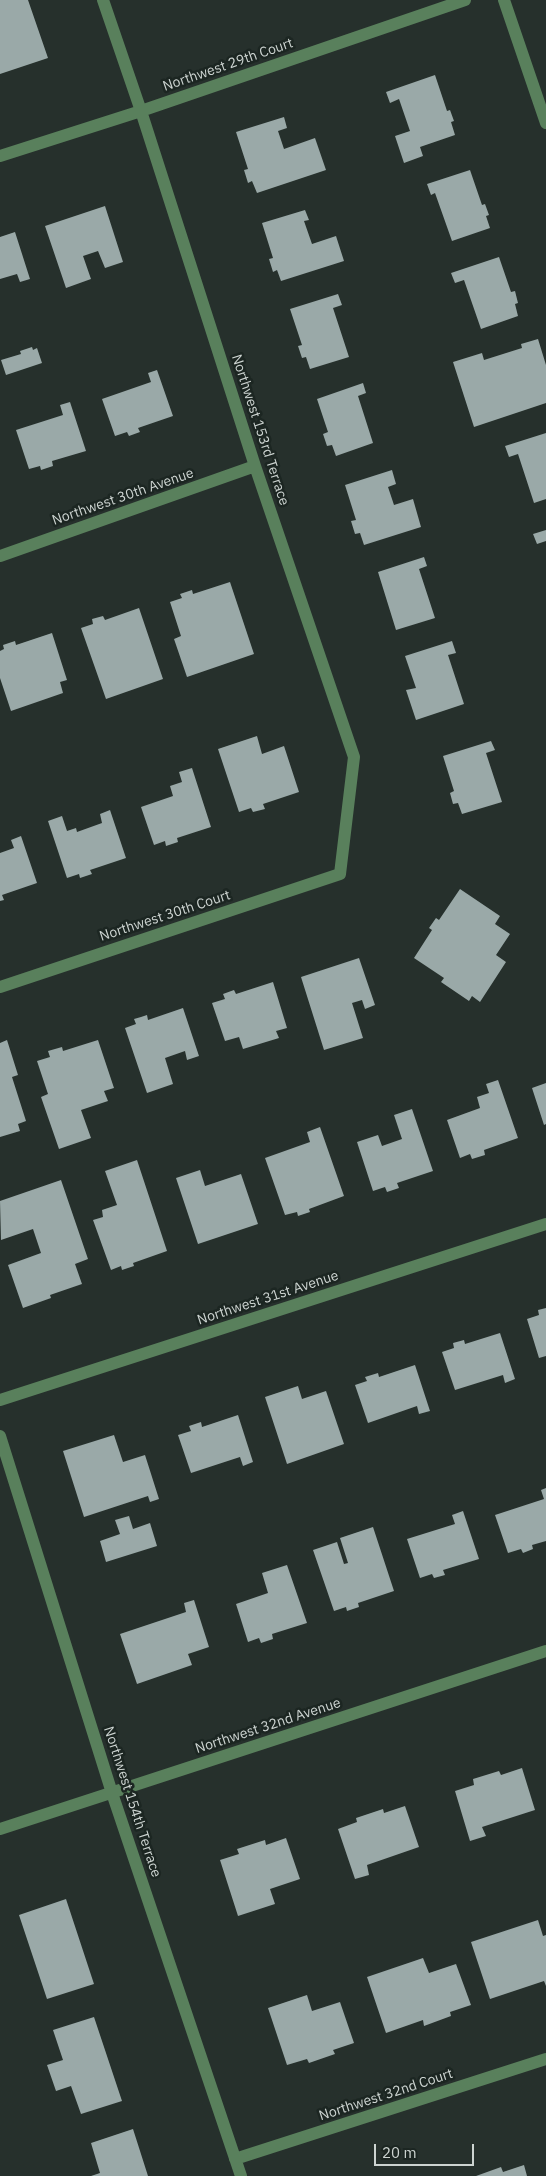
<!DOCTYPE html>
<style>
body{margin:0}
#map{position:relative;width:546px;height:2176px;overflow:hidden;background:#26302c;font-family:"IBM Plex Sans",sans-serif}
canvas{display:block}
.scale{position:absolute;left:374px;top:2144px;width:100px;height:22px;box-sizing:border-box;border:2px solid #cdd4d1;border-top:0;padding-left:6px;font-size:15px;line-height:18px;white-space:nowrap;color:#cdd4d1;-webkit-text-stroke:4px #1c2622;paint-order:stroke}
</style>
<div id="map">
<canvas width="546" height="2176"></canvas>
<div class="scale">20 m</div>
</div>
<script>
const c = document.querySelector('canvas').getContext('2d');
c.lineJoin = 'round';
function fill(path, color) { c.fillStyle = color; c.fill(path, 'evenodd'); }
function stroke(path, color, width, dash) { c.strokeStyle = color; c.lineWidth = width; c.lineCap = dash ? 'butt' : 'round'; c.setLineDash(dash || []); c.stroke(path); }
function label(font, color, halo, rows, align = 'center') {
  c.font = font + ' "IBM Plex Sans",sans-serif'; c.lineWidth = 5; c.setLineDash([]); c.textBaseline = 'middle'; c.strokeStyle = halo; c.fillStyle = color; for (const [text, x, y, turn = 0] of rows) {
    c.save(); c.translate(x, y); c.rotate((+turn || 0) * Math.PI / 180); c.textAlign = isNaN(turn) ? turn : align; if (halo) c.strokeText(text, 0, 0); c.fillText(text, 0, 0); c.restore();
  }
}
const building = new Path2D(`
 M0,0H28L48,58L0,74Z
 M435,75L447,111L450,110L454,121L451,122L455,135L420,147L423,156L404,163L395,136L410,131L399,99L390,103L386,92Z
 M284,117L287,128L278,131L284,149L315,138L326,170L257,193L252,181L248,183L244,170L248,169L236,132Z
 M470,170L482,205L485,204L489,215L486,216L490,228L452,241L435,193L431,195L427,184Z
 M105,206L123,262L105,268L98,251L83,256L91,279L66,288L45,226Z
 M305,210L309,220L304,221L312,244L336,236L344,261L281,281L277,270L273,272L269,259L273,258L262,223Z
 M15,232L30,279L20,282L17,274L0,279V237Z
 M499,257L511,292L515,291L518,303L515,304L518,316L481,329L464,280L455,283L451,273Z
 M338,294L342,305L333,308L349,357L310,369L306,357L302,358L298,346L302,345L290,309Z
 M538,339L546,365V403L474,427L453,362L482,353L484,360L522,348L521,344Z
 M32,347L33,350L37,348L42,363L6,375L1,360L21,354L20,351Z
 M157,370L173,416L138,428L140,432L129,436L127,432L115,436L102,399L151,382L148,373Z
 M363,383L366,393L358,396L373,443L336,456L332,445L327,446L323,434L328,432L317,399Z
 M70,402L86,451L52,461L53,466L41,470L40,466L29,469L16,430L63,415L60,405Z
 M546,433V499L534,503L518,454L509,457L505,446Z
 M392,470L396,484L388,487L394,505L413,499L421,527L364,545L360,533L355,534L351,521L356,520L345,485Z
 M546,530V541L537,544L533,534Z
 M424,557L427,566L419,569L435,618L396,630L378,572Z
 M230,582L254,654L187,677L174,639L181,636L170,602L182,598L180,594L192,590L193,594Z
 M139,608L163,679L106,699L81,628L93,624L92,619L103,616L105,620Z
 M52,633L67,680L60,682L63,693L11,711L0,678V651L4,649L3,645L15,641L16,645Z
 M452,641L456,653L448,655L464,704L416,720L406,690L416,688L405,656Z
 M257,736L262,754L284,746L299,792L263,804L265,809L253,812L251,808L239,812L218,749Z
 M491,741L495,750L486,753L502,802L462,814L458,803L453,804L450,793L454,791L443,756Z
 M192,768L211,827L177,838L178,842L166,846L165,841L154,845L141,807L173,796L170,786L182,782L179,772Z
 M110,810L126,858L90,870L92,874L80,878L79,874L67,878L48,821L62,816L67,831L76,828L77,832L102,823L100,814Z
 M21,836L37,883L2,895L4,900L0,901V853L14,848L11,840Z
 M460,889L500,916L495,924L510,934L496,955L506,962L480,1002L472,996L469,1001L441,982L444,978L414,958L432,930L429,928L436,918L439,920Z
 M359,958L375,1005L365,1009L362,1000L352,1003L363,1038L324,1050L301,977Z
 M273,982L287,1028L276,1031L279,1038L243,1049L239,1037L225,1041L212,1003L225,999L223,994L234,990L236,994Z
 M183,1008L199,1056L187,1060L185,1051L165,1058L173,1084L147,1093L125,1028L136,1024L134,1019L141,1017L147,1015L148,1020Z
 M7,1040L18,1075L12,1077L26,1121L18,1124L20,1131L0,1137V1043Z
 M98,1040L114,1088L104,1091L108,1101L81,1110L91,1138L59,1149L41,1097L48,1094L37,1061L50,1057L48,1051L62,1047L63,1051Z
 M498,1080L518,1138L484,1150L485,1155L472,1159L470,1154L460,1158L447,1120L480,1108L477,1097L489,1093L486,1084Z
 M546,1083V1124L544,1125L532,1088Z
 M412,1109L433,1171L397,1183L399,1188L387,1192L385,1187L373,1191L357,1142L378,1135L382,1146L402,1139L394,1115Z
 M320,1127L344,1196L309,1209L310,1212L298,1216L297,1212L285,1215L265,1158L310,1142L307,1132Z
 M137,1160L167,1251L133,1263L134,1266L122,1270L121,1266L111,1270L93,1220L103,1217L102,1210L117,1205L105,1171Z
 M200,1170L205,1186L241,1174L258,1224L198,1244L176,1178Z
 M61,1180L88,1259L75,1264L82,1284L50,1295L51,1298L23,1308L8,1265L41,1253L33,1229L1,1240L0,1201Z
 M546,1308V1356L539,1358L527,1319L539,1315L538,1310Z
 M500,1333L515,1379L505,1383L503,1375L455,1390L442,1352L454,1348L453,1343L464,1340L465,1344Z
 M415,1365L430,1411L419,1414L417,1406L368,1423L355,1385L367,1381L365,1377L378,1373L379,1377Z
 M298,1386L302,1399L326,1391L344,1444L287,1464L265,1397Z
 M238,1415L253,1462L243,1466L240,1457L191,1473L178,1435L191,1431L189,1426L201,1422L202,1427Z
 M114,1435L123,1462L145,1455L159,1499L150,1502L148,1496L84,1517L63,1451Z
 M546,1488V1541L532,1545L533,1549L523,1553L521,1549L508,1553L495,1515L544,1499L541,1490Z
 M463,1511L479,1559L443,1570L445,1575L434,1578L432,1574L420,1578L407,1539L455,1524L452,1515Z
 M129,1516L133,1529L150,1523L157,1546L106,1562L100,1541L120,1534L115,1520Z
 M373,1527L394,1591L358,1603L359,1607L347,1611L346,1607L334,1611L313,1550L337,1542L344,1564L348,1563L340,1538Z
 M287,1565L307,1623L272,1634L273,1639L261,1643L259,1638L248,1642L236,1604L268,1593L262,1573Z
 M194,1600L209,1647L188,1654L192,1665L137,1684L120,1634L186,1612L184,1603Z
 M522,1768L535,1810L482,1827L486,1836L470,1841L455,1791L474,1785L473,1779L499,1771L501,1775Z
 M405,1806L419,1847L367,1865L369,1875L355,1879L338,1829L357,1822L356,1818L383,1809L384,1813Z
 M286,1838L300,1879L270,1889L275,1904L238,1916L220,1860L239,1854L237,1849L265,1840L266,1845Z
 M66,1899L94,1984L47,1999L19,1915Z
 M538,1920L543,1936L546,1935V1986L544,1981L490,1999L471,1942Z
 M423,1958L429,1973L456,1964L471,2005L450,2012L451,2016L424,2026L423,2020L386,2033L367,1977Z
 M307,1995L312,2011L340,2002L354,2043L333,2050L335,2054L309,2063L307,2059L287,2065L268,2008Z
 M94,2017L122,2101L81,2114L71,2086L56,2091L47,2065L63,2060L53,2030Z
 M133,2129L148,2176H91L100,2173L91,2143Z
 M524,2165L527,2176H476L501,2167L503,2172Z`);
const minor = new Path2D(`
 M504,0L546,123
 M0,156L141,111L465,0
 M0,556L255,466
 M0,987L340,874L354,757L255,466L141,111L103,0
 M0,1400L546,1224
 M0,1436L112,1793L241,2176
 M0,1829L546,1651
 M235,2159L546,2059`);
const streetNames = [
 ["Northwest 29th Court",228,65,-19],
 ["Northwest 153rd Terrace",260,430,72],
 ["Northwest 30th Avenue",123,497,-19],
 ["Northwest 30th Court",165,916,-18],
 ["Northwest 31st Avenue",268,1298,-18],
 ["Northwest 32nd Avenue",268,1726,-18],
 ["Northwest 154th Terrace",132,1802,72],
 ["Northwest 32nd Court",386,2095,-18]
];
fill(building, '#9aa9a8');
stroke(minor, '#59805c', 12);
label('14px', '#cdd4d1', '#1c2622', streetNames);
</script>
